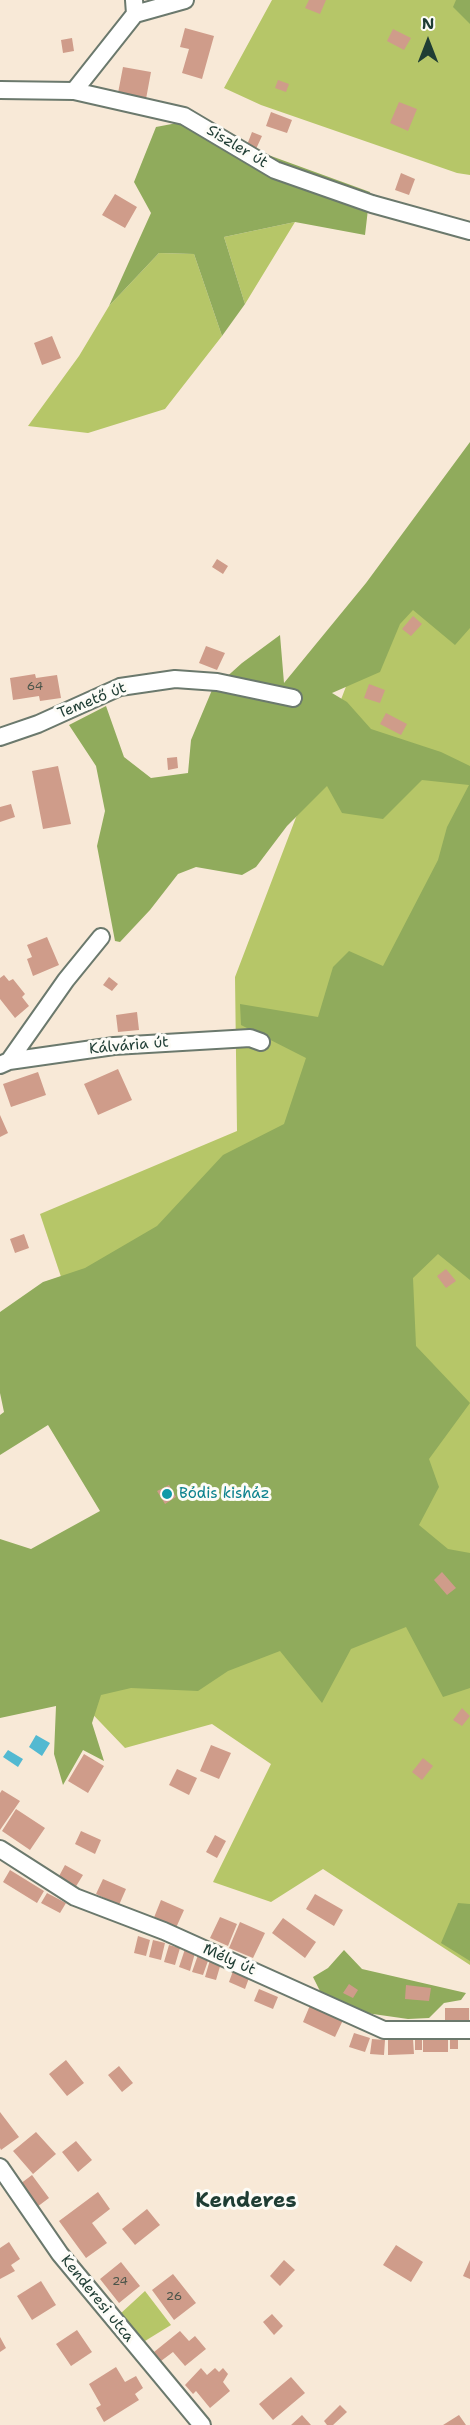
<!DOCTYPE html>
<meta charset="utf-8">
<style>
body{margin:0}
#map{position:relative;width:470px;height:2425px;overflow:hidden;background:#f8e9d7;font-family:"Shantell Sans",sans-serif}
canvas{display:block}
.north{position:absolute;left:398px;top:12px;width:60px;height:60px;-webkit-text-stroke:4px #fdfcf7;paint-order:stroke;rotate:0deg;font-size:16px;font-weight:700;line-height:24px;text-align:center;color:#1f3d34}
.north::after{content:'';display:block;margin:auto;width:21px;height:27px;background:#1f3d34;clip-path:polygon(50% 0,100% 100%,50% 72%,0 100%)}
</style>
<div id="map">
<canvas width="470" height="2425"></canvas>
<div class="north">N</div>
</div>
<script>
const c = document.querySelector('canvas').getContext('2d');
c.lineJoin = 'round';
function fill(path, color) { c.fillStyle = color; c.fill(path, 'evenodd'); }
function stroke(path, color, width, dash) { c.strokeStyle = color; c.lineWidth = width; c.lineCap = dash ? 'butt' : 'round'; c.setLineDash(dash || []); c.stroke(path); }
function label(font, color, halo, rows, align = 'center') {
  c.font = font + ' "Shantell Sans",sans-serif'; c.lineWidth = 6; c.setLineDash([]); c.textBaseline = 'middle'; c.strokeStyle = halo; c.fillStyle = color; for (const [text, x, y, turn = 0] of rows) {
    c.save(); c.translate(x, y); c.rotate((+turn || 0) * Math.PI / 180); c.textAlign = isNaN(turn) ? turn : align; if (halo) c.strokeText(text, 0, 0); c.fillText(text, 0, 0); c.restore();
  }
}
const green = new Path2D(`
 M272,0H470V175L457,173L261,105L224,88Z
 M295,222L245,304L224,237Z
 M159,253L194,254L222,336L165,409L88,433L28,426L79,356L109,306Z
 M470,540V1965L323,1869L271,1902L213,1882L271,1764L212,1724L125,1748L79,1700L137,1504L40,1214L237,1131L235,977L350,676Z
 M145,2291L171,2325L145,2341L120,2314Z`);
const forest = new Path2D(`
 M456,0H470V24L453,7Z
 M177,123L227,147L260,152L370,192L365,235L295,222L224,237L245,304L222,336L194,254L159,253L109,306L151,213L134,182L156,127Z
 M470,442V628L455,645L413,610L400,624L380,672L332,693L347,702L371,729L441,752L470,766V1280L438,1254L413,1278L416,1346L470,1403L429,1459L439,1487L419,1525L448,1549L470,1553V1688L443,1697L406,1627L351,1649L322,1703L280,1651L228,1671L198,1691L131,1688L101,1695L92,1723L104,1761L83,1750L63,1785L54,1754L56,1706L0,1718V1539L31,1549L100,1511L48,1425L0,1455V1415L4,1412L0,1393V1312L43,1282L85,1268L157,1226L223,1155L284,1124L306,1058L241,1025L240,1004L318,1017L333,967L349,951L383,966L438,860L447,827L469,785L422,780L383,819L342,813L327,786L287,826L256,867L242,875L196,867L178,874L150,910L120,942L115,941L97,846L105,811L96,766L69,725L106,706L124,757L151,778L188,773L191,740L212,690L242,663L280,635L284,683L366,583Z
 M458,1903L470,1904V1961L441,1943Z
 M344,1950L362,1969L466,1993L461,2000L444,2003L429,2018L408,2019L366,2013L320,1991L313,1977L328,1968Z`);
const water = new Path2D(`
 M36,1735L50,1743L42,1756L29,1747Z
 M8,1750L23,1759L18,1767L3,1757Z`);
const building = new Path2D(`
 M309,0H326L320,14L305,8Z
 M185,28L214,36L202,79L182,73L189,49L180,47Z
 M393,29L411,38L404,50L387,41Z
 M72,38L74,51L63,53L61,40Z
 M123,67L151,72L146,99L118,93Z
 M278,80L289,84L286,92L275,88Z
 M399,102L417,109L408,131L390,123Z
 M271,112L292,120L287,133L266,126Z
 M252,132L262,136L256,149L247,145Z
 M401,173L415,179L409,195L395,190Z
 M115,194L137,207L125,228L102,215Z
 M52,336L61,358L42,365L34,343Z
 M217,559L228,566L223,574L212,567Z
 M413,616L422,624L411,636L402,629Z
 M206,646L225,653L217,670L199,663Z
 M35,674L36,678L57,675L61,698L40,701L39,696L13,700L10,678Z
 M369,684L385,690L380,703L364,698Z
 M386,713L407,724L401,735L380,724Z
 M177,757L178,768L168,770L167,758Z
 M58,766L71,824L43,829L32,771Z
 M11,804L15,817L0,822V807Z
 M47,937L59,965L33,976L27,959L32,957L27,945Z
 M4,975L9,981L13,979L25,994L22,997L29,1006L15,1018L0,999V978Z
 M109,977L118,984L112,991L103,985Z
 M137,1012L139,1030L118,1032L116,1015Z
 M118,1069L132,1100L98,1115L84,1084Z
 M38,1072L46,1095L11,1107L3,1084Z
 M0,1115L8,1133L0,1137Z
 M24,1234L29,1248L15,1253L10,1239Z
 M446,1269L456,1281L446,1288L437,1276Z
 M169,1485L176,1497L165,1504L157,1491Z
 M442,1572L456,1588L447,1595L434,1580Z
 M462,1708L470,1716L462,1726L453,1720Z
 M211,1745L231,1753L219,1779L200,1771Z
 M84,1754L104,1766L88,1793L68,1781Z
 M423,1758L433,1766L422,1780L412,1772Z
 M177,1769L197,1778L189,1795L169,1785Z
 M2,1790L20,1801L0,1830V1793Z
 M16,1809L45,1828L30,1850L2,1831Z
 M81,1831L101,1840L95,1854L75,1844Z
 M215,1835L226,1841L217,1858L206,1852Z
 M65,1865L83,1875L75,1888L58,1878Z
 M10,1870L44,1891L37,1903L3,1882Z
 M103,1879L126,1889L119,1905L96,1894Z
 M47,1893L66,1903L60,1913L41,1903Z
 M315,1894L343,1910L334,1926L306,1909Z
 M161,1900L184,1910L175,1930L153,1920Z
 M220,1917L237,1924L228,1946L210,1938Z
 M283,1918L316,1942L305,1958L272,1933Z
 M240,1922L265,1933L253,1958L229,1948Z
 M138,1936L150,1940L146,1956L134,1953Z
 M153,1940L165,1943L161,1960L149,1957Z
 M169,1945L180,1948L175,1965L164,1962Z
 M185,1949L195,1953L190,1971L179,1967Z
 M198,1955L209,1958L203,1975L192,1972Z
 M210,1960L221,1963L216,1980L205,1977Z
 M233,1971L249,1978L245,1989L229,1982Z
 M349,1984L358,1990L353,1998L343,1993Z
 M406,1985L431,1988L429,2001L405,1999Z
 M259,1989L278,1997L273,2009L254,2001Z
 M311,2003L344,2018L335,2037L303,2022Z
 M445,2008H469V2022H445Z
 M354,2033L370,2038L365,2052L349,2047Z
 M372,2039L385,2040L384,2055L370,2054Z
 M413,2039L414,2054L388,2055V2040Z
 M423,2039H448V2052H423Z
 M450,2039L458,2040V2049H450Z
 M415,2040H422V2050H415Z
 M66,2060L84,2083L67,2096L49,2074Z
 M119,2066L133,2083L122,2092L108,2075Z
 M0,2112L19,2137L1,2150L0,2148Z
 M36,2132L56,2154L33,2174L13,2151Z
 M76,2141L92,2160L78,2172L62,2152Z
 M32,2175L49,2198L37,2207L20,2184Z
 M98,2192L110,2209L92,2223L107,2243L86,2258L59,2221Z
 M147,2209L160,2225L135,2245L122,2229Z
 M9,2242L20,2259L11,2265L15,2271L0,2279V2248Z
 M396,2245L423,2262L411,2282L383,2265Z
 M284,2260L295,2270L280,2286L270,2276Z
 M470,2260V2279L463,2276Z
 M121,2262L140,2286L119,2303L100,2279Z
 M173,2274L196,2303L174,2320L152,2290Z
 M41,2281L56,2305L32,2320L17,2296Z
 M272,2314L283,2326L274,2335L263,2322Z
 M77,2330L92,2352L71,2366L56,2344Z
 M180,2331L189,2341L195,2336L206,2349L185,2366L173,2352L161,2361L154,2352Z
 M0,2337L6,2348L0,2352Z
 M116,2367L125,2382L136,2376L143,2388L135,2394L139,2400L104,2422L96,2408L101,2405L89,2384Z
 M201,2368L207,2375L215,2368L219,2372L223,2368L228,2374L223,2382L230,2391L210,2408L196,2391L193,2394L185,2385Z
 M291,2377L305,2393L273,2420L259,2404Z
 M340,2405L347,2412L333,2425H327L324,2421Z
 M302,2415L311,2425H291Z
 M459,2415L466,2425H443Z`);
const street = new Path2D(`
 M135,14L185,0
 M0,90L74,91L184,116L275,170L372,204L470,231
 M74,91L135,14L134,0
 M0,737L38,724L120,687L175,679L217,682L293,698
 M9,1061L66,980L101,937
 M0,1065L9,1061L114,1046L250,1038L261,1042
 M0,1849L75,1897L164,1931L384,2030H470
 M0,2167L60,2254L202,2425`);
const markers = [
 [167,1494,6,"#0f9aa8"]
];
const numberNames = [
 ["64",35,687],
 ["24",120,2282],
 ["26",174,2297]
];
const streetNames = [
 ["Siszler út",237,147,31],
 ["Temető út",92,701,-22],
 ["Kálvária út",129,1046,-5],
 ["Mély út",229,1960,24],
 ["Kenderesi utca",97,2299,51]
];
const cultureNames = [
 ["Bódis kisház",179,1494]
];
const districtNames = [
 ["Kenderes",246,2202]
];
fill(green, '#b6c668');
fill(forest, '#90ab5c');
fill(water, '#53b9d1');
fill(building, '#cf9c8a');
stroke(street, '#6b796d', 20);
stroke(street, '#fff', 16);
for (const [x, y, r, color] of markers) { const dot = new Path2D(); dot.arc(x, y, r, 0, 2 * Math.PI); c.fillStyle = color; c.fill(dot); stroke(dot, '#fdfcf7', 2); }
label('12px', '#4b554a', null, numberNames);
label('15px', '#1f3d34', '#fdfcf7', streetNames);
label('15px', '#0d838f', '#fdfcf7', cultureNames, 'left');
label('bold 21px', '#1f3d34', '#fdfcf7', districtNames);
</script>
